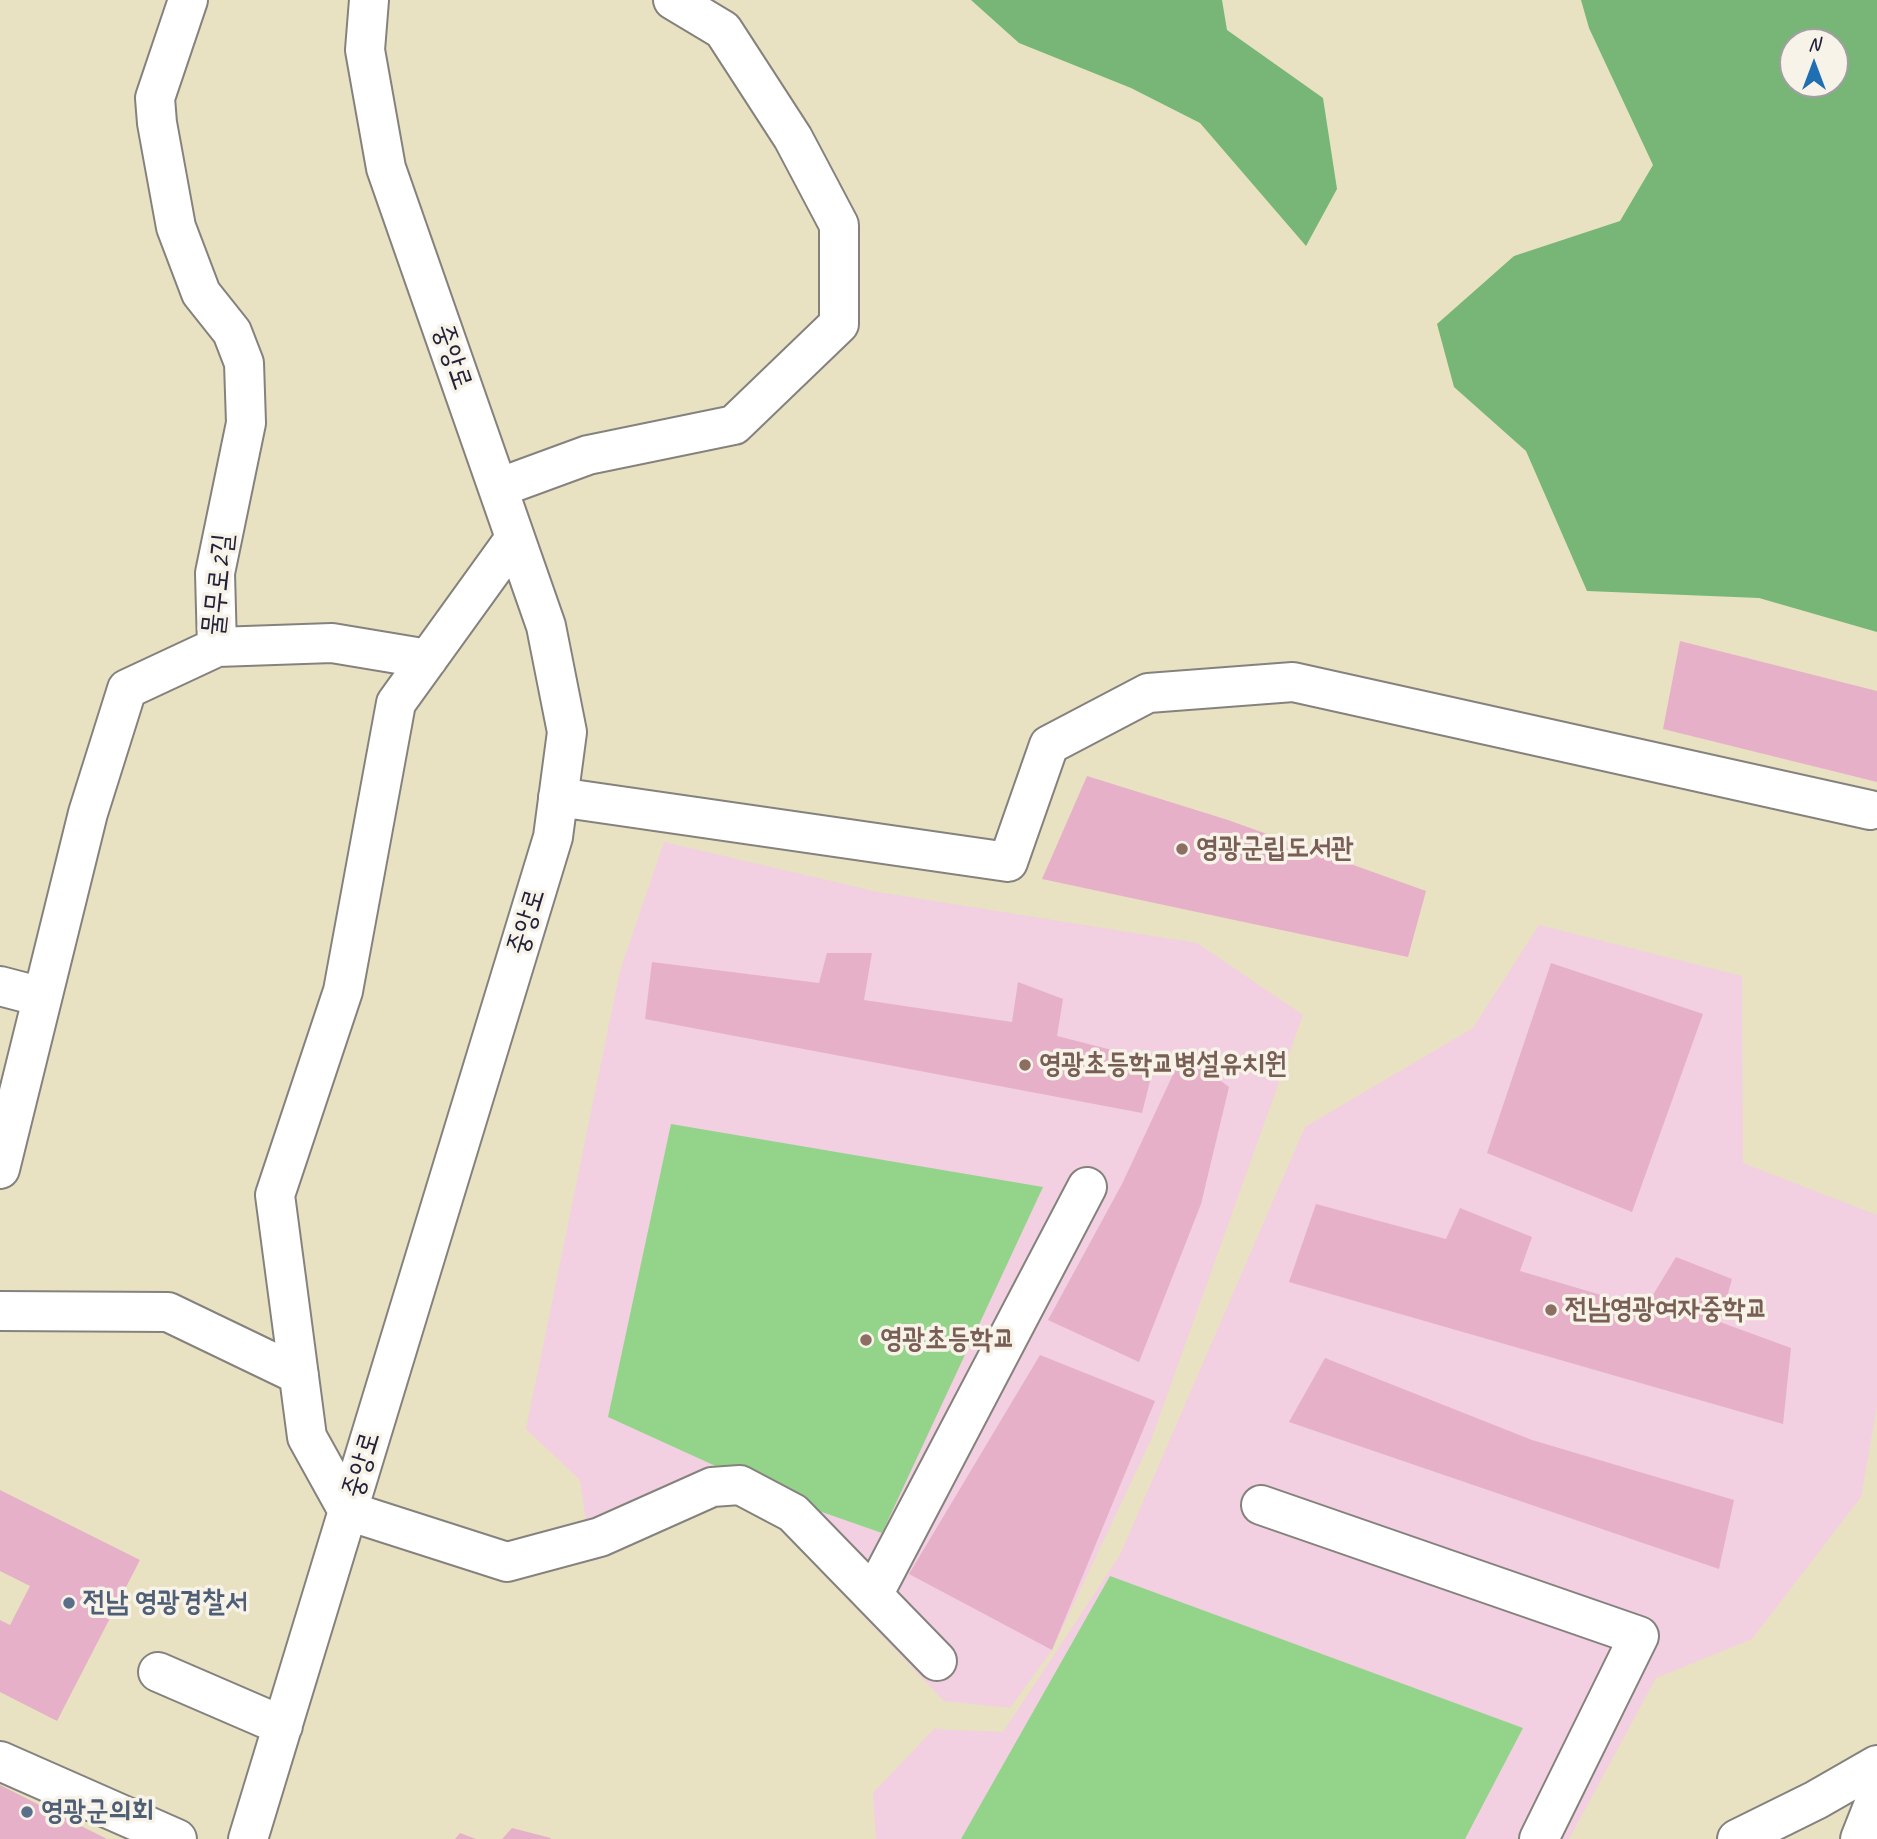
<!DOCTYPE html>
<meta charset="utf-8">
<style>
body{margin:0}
#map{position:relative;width:1877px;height:1839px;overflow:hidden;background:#e8e2c2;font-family:Caveat,sans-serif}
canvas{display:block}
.north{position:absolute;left:1779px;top:28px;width:70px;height:70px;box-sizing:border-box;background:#f7f3e8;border:2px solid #a29fa3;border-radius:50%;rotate:0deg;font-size:19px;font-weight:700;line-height:28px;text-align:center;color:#22223b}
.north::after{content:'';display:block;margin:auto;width:24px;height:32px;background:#1f6fb2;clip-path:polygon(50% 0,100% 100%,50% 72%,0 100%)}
</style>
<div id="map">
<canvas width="1877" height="1839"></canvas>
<div class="north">N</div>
</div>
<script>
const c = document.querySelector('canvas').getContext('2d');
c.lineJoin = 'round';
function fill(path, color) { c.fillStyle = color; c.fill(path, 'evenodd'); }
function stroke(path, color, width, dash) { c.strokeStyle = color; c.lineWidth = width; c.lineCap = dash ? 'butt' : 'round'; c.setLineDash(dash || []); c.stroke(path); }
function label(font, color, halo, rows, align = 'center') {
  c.font = font + ' Caveat,"Poor Story",sans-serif'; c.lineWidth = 7; c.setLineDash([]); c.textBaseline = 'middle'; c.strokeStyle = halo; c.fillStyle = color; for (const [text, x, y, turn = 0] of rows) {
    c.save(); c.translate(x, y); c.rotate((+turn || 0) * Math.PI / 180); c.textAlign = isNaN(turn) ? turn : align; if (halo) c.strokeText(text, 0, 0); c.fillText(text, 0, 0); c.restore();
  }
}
const built = new Path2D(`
 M664,842L878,892L1197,943L1303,1015L1151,1440L1052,1650L1010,1708L944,1701L747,1494L592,1562L580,1480L526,1429L620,971Z
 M1539,925L1742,976L1743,1163L1877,1215V1406L1861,1497L1752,1639L1656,1678L1569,1839H876L873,1793L934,1729L1003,1732L1120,1555L1305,1127L1473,1028Z`);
const green = new Path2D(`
 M671,1124L1043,1187L882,1533L799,1504L608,1417Z
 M1110,1576L1523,1728L1465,1839H961Z`);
const forest = new Path2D(`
 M971,0H1222L1227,30L1323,98L1337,189L1306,246L1200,123L1131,88L1019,43Z
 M1581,0H1877V632L1759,598L1587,591L1526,451L1454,387L1437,324L1514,256L1620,221L1653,165L1589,28ZM1835,42V84H1793V42Z`);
const building = new Path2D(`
 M1680,641L1877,691V782L1663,729Z
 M1087,776L1228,820L1426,891L1408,957L1042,879Z
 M827,953H872L864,1000L1012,1022L1018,982L1063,999L1057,1036L1155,1061L1142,1113L645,1019L652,962L819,983Z
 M1551,963L1703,1014L1632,1212L1487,1153Z
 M1183,1053L1229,1087L1201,1204L1139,1362L1048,1320L1122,1184Z
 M1316,1204L1446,1239L1460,1208L1532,1237L1520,1271L1645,1308L1676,1257L1732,1279L1720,1322L1791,1348L1783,1424L1289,1282Z
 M1040,1355L1155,1401L1052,1650L909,1574Z
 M1325,1358L1532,1440L1734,1500L1719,1569L1289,1422Z
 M0,1490L140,1560L57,1721L0,1692V1620L10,1625L30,1586L0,1571Z
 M0,1785L107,1839H0Z
 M512,1828L551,1838L550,1839H502Z
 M460,1833L476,1839H455Z`);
const minor = new Path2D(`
 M498,488L588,455L734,425L839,324V225L793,138L723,30L673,0
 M515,538L396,703L343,991L275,1195L307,1437L348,1511L507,1562L600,1537L712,1487L740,1485L793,1513L937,1661
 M217,647L332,643L428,659
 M558,797L1008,862L1049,745L1148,693L1293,682L1870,810
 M0,986L42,997
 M0,1169L88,813L127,689L217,647L215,573L246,423L244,363L232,332L201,293L176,227L157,123L155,98L188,0
 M0,1311L168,1312L299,1375
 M1261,1505L1639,1636L1539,1839
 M873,1595L1087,1187
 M158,1672L283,1726
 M0,1761L177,1839
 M248,1839L553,837L567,732L546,626L386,168L365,50L369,0
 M1737,1839L1816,1800L1877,1765
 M1860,1839L1877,1796`);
const markers = [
 [1182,849,7,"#8d6e63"],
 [1025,1065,7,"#8d6e63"],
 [1551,1310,7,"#8d6e63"],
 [866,1340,7,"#8d6e63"],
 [69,1603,7,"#5c6f8a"],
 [27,1812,7,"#5c6f8a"]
];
const streetNames = [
 ["중앙로",452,357,71],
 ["물무로2길",219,585,-84],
 ["중앙로",527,922,-73],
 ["중앙로",362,1465,-73]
];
const educationNames = [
 ["영광군립도서관",1196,849],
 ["영광초등학교병설유치원",1039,1065],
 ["전남영광여자중학교",1565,1310],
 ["영광초등학교",880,1340]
];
const serviceNames = [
 ["전남 영광경찰서",83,1603],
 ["영광군의회",41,1812]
];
fill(built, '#f2cfe1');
fill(green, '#94d48a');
fill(forest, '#77b676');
fill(building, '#e6b1c8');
stroke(minor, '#85827e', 42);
stroke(minor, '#fff', 38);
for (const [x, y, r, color] of markers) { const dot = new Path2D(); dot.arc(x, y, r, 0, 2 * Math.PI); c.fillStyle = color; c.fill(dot); stroke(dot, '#f7f3e8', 2.5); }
label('28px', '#22223b', '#f7f3e8', streetNames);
label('bold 28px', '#785e54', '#f7f3e8', educationNames, 'left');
label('bold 28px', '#4e5e75', '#f7f3e8', serviceNames, 'left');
</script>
